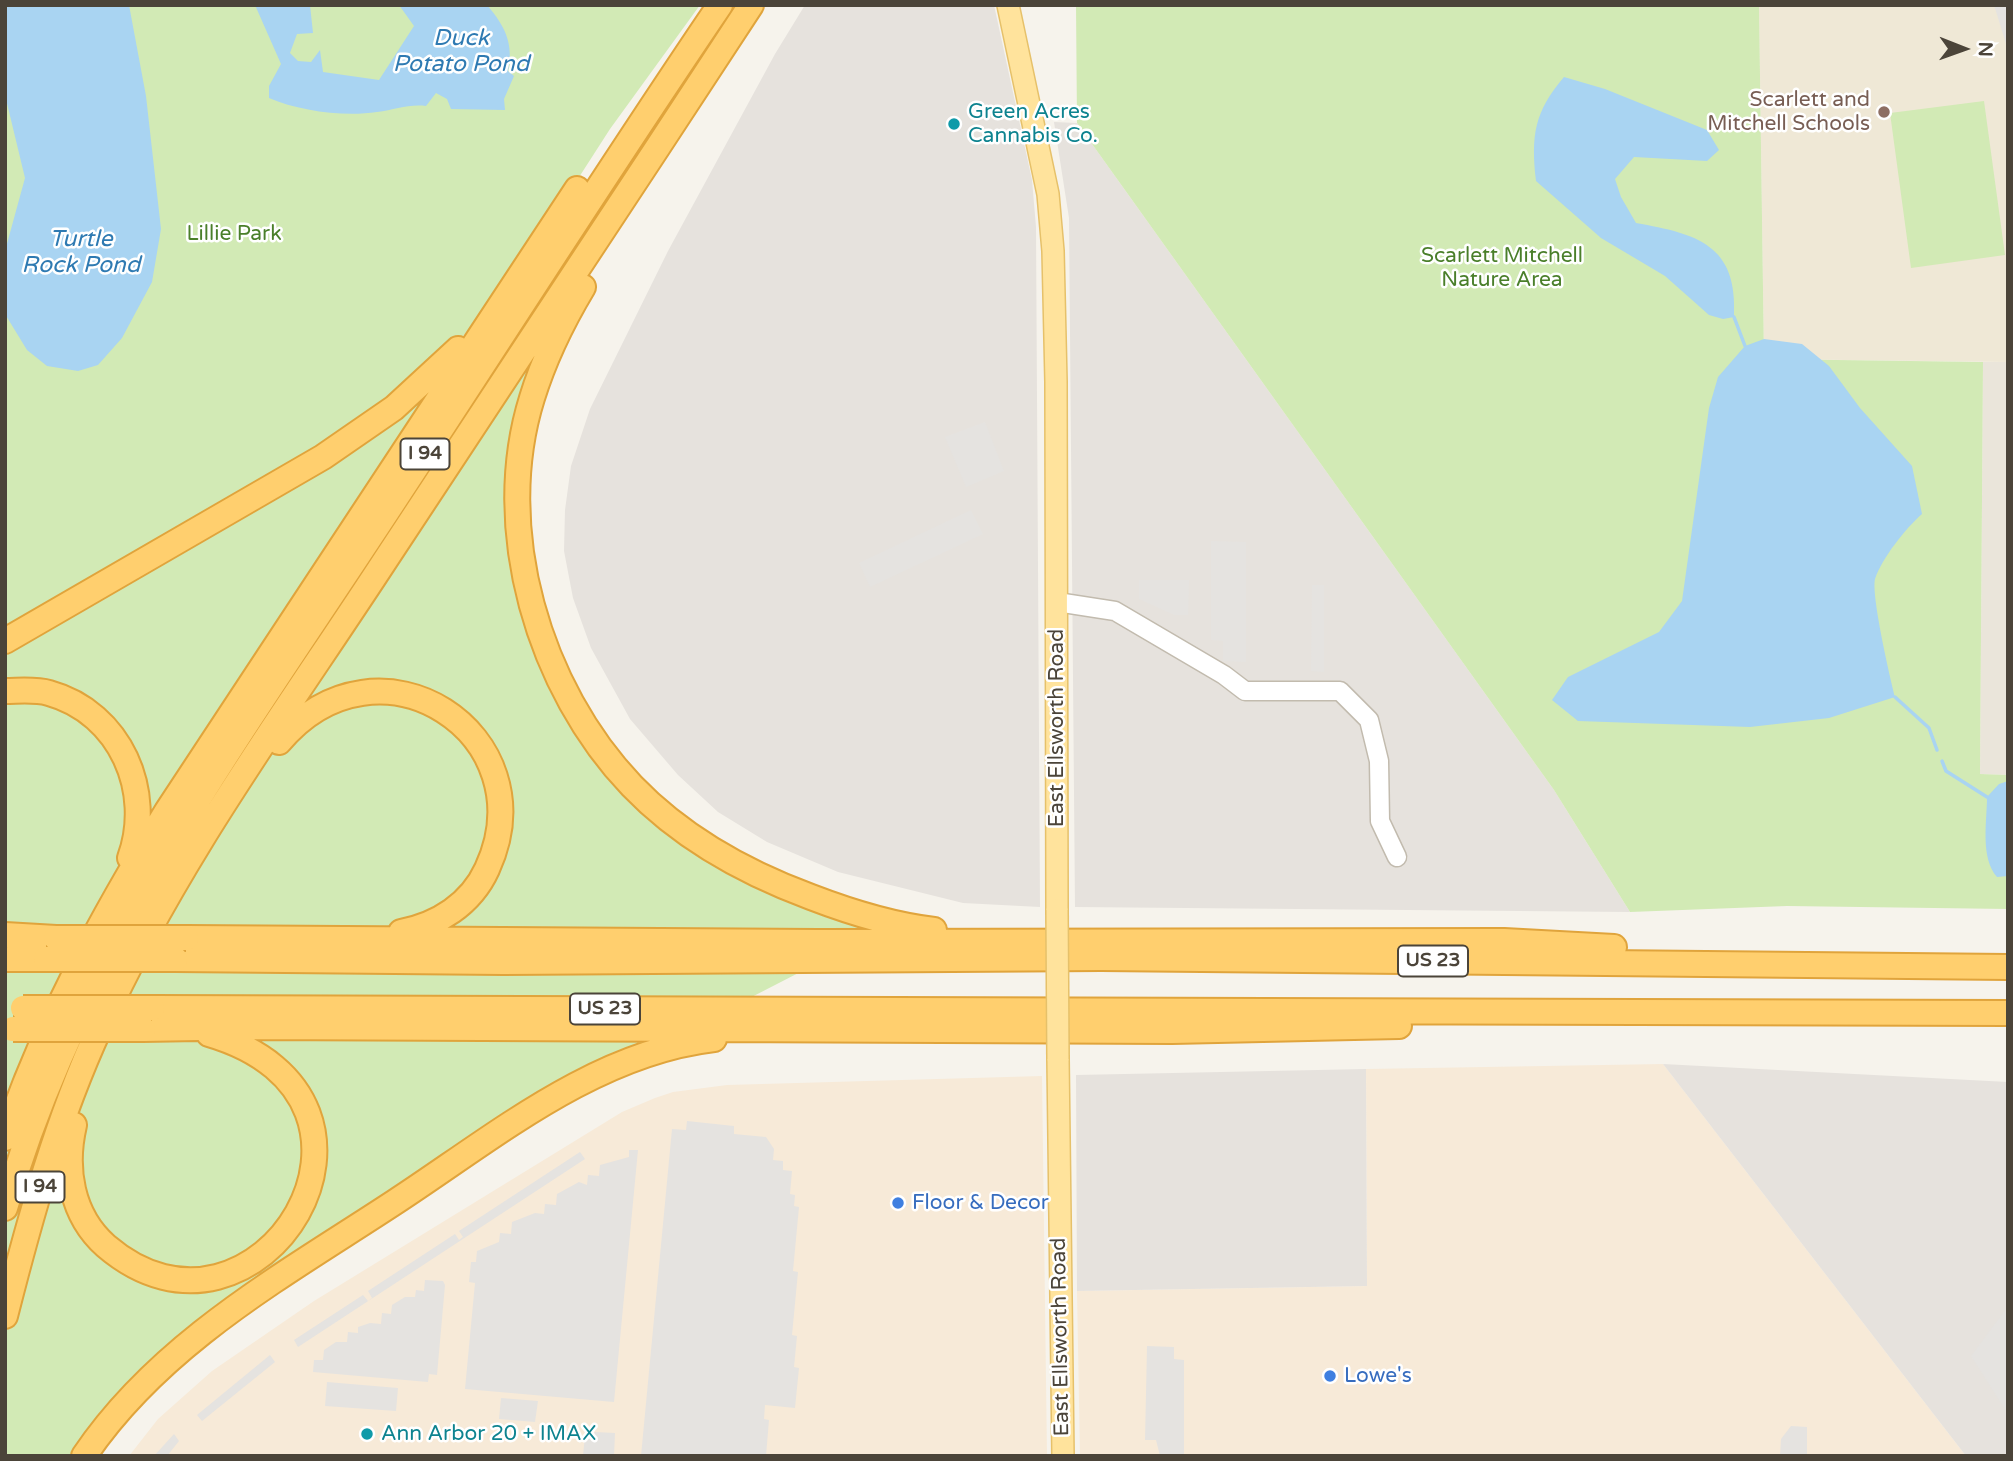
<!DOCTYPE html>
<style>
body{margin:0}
#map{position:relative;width:2013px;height:1461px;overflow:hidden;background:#f6f3ec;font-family:"Varela Round",sans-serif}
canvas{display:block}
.frame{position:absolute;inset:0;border:7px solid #4b4439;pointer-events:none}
.north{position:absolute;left:1929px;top:14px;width:70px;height:70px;-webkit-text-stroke:5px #fff;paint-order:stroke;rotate:91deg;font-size:19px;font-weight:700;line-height:28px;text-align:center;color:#4b4439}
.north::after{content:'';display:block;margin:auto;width:24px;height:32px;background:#4b4439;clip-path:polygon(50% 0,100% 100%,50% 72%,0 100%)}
</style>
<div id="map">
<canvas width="2013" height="1461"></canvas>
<div class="frame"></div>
<div class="north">N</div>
</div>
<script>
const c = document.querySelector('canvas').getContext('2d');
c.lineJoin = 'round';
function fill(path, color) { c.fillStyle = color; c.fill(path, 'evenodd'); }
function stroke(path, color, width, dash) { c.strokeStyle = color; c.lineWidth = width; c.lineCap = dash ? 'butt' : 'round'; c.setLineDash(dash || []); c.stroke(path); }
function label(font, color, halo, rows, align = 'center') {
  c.font = font + ' "Varela Round",sans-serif'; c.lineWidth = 5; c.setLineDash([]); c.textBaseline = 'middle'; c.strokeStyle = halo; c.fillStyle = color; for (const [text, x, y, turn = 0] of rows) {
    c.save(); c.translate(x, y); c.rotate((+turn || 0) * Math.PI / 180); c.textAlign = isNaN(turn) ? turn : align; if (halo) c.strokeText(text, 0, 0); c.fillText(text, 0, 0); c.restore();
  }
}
const residential = new Path2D(`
 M1983,362H2008V775L1980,774Z`);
const commercial = new Path2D(`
 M1663,1064L1966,1456H1080L1077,1291L1367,1286L1366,1069Z
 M1042,1076L1047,1456H129L158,1419L212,1371L314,1301L622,1112L655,1098L673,1092L727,1085Z`);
const industrial = new Path2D(`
 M805,5H994L1032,180L1036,227L1040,907L963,903L838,872L767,842L718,812L678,775L630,719L591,648L573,598L564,551L565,510L571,466L590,409L668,251L775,54Z
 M1054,122L1077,123L1554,790L1630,912L1075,907L1069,218Z
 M1663,1064L2008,1082V1456H1966Z
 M1366,1069L1367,1286L1077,1291L1076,1075Z`);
const education = new Path2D(`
 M1759,5H2008V362L1764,359Z`);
const green = new Path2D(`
 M5,5H700L610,129L536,244L456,345L384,408L5,634Z
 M1076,5H1759L1764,359L1983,362L1980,774L2008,775V909L1787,906L1630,912L1554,790L1077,123Z
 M1984,101L2005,255L1911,268L1890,113Z
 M545,336L518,412L506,518L525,628L581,740L664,826L882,930L670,1039L231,1300L78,1456H5V654L336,461L433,385Z`);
const parking = new Path2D(`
 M1994,5H2008V47H2007Z
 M985,422L1004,471L966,487L945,437Z
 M971,510L983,534L870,587L859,563Z
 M1211,541L1246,542V662L1223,661V641L1211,640Z
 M1139,580H1189L1188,615H1174L1139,599Z
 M1312,585H1324V672L1311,671Z
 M687,1121L734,1126V1134L766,1137L774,1149L773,1160L783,1161V1170L792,1171L790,1194L795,1195L794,1206L799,1207L793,1271L798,1272L792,1335L797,1336L794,1367L799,1368L795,1408L765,1405L764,1419L769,1420L766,1456H641L672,1129L686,1130Z
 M629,1150H638L614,1402L465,1389L475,1283L469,1282L471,1262H476L477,1251L499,1242L500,1233L511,1234L512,1222L535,1213L544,1214L545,1204L556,1205L557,1194L579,1182L587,1185L588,1175L599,1176L600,1165L629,1157Z
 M580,1152L585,1159L298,1347L294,1340L363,1295L368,1301L372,1298L368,1291L455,1234L459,1240L463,1237L459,1231Z
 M425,1280L443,1281L445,1285L437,1375L429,1374L428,1382L313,1372L314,1360H323L324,1350L336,1342H347L348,1332L358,1333V1327L370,1323L381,1324L382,1313L391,1314L392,1305L405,1297H415L416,1290L424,1291Z
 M2006,1309L2008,1310V1414L1971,1356Z
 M1147,1346L1174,1347V1359L1184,1360V1456H1160L1156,1440H1145Z
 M270,1355L275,1362L202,1421L197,1415Z
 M327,1382L398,1388L396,1411L325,1406Z
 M501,1398L538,1401L535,1422L499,1419Z
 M1791,1426L1807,1427V1456H1780L1781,1439Z
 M595,1432L615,1433L614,1456H583L585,1435L593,1436Z
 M174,1434L179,1441L167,1456H154Z`);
const water = new Path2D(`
 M5,5H129L146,96L161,229L152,282L122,338L98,365L78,371L47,366L27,350L5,314V251L25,178L5,95Z
 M255,5H310L313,33L297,34L290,53L298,61L311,62L320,50L323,72L379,80L414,26L399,5H487C505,26 514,44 508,71L514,76L504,99L505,110L451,109L447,99L436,93L426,106C408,104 395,110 377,112C344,117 299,111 269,98V86L281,64Z
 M1564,77L1605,89L1707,130L1719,150L1707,161L1634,157L1615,179L1621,197L1636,223C1698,234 1738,245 1734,317L1723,319L1709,315L1665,276L1601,238L1536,181C1531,136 1534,112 1564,77Z
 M1764,339L1802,344L1829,366L1860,408L1912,466L1922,514C1906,528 1882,558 1875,579C1871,595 1890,677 1895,697L1829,718L1750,727L1578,721L1552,700L1568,677L1659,632L1682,601L1709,408L1718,377L1745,346Z
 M2008,781V876L1997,877C1980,858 1987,821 1987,797L1999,784Z`);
const stream = new Path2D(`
 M1734,317L1745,346
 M1895,697L1929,728L1937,750
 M1942,761L1946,771L1987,797`);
const minor = new Path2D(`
 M1057,602L1115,611L1224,675L1245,691H1340L1369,720L1379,761L1380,821L1397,857`);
const major = new Path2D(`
 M1008,5L1048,194L1053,251L1056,382L1057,910
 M1058,1059L1063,1456`);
const highway = new Path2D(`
 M583,287C562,322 544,359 532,398C491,529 539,689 632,786C681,837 746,873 811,897C850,912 892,925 934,930
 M5,641L323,457L394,408L458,349
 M5,691C19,691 35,689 49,693C121,713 154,792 130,858
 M279,742C379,623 549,735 487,869C471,904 438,925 401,932
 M5,935L56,938
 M186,938L818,942L1504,941L1614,947
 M5,959H46
 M175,959L504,962L1101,958L2008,967
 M152,1008L2008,1013
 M143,1029L253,1027L1172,1031L1399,1026
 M74,1125C64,1168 71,1215 106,1246C258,1376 430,1099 209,1034
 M5,1138C45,1021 103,915 167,811L577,189
 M5,1208C77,959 230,750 371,536C488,359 601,180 720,5
 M5,1316C30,1218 57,1120 100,1027C176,860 286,712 386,559C508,374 630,190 751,5
 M84,1456C160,1343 284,1275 395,1202C493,1138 594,1053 714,1039`);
const majorBridge = new Path2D(`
 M1057,910L1058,1059`);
const highwayBridge = new Path2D(`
 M56,938H186
 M46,959H175
 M23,1008H152
 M13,1029H143`);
const markers = [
 [1884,112,7,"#8d6e63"],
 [954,124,7,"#0f9aa8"],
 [898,1203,7,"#3f7fe0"],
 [1330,1376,7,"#3f7fe0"],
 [367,1434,7,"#0f9aa8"]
];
const shields = [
 [425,454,49],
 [1433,961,70],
 [605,1009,70],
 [40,1187,49]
];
const shieldNames = [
 ["I 94",425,454],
 ["US 23",1433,961],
 ["US 23",605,1009],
 ["I 94",40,1187]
];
const educationNames = [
 ["Scarlett and",1870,100],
 ["Mitchell Schools",1870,124]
];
const cultureNames = [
 ["Green Acres",968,112],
 ["Cannabis Co.",968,136],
 ["Ann Arbor 20 + IMAX",381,1434]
];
const parkNames = [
 ["Lillie Park",234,234],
 ["Scarlett Mitchell",1502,256],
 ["Nature Area",1502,280]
];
const streetNames = [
 ["East Ellsworth Road",1057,728,-90],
 ["East Ellsworth Road",1061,1337,-91]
];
const shopNames = [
 ["Floor & Decor",912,1203],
 ["Lowe's",1344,1376]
];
const waterNames = [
 ["Duck",461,39],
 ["Potato Pond",461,65],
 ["Turtle",81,240],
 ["Rock Pond",81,266]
];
fill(residential, '#eae5da');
fill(commercial, '#f7ead8');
fill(industrial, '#e6e2dd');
fill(education, '#efe8d6');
fill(green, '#d2eab5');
fill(parking, '#e5e3e0');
fill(water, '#a9d4f2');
stroke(stream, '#a9d4f2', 3.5);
stroke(minor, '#c2bbae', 21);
stroke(major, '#e6c16a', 24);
stroke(highway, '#e0a43c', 28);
stroke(minor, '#fff', 18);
stroke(major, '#ffe39c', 21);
stroke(highway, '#ffcf6e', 24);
stroke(majorBridge, '#e6c16a', 24, []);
stroke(highwayBridge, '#e0a43c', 28, []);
stroke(majorBridge, '#ffe39c', 21);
stroke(highwayBridge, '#ffcf6e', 24);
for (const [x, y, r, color] of markers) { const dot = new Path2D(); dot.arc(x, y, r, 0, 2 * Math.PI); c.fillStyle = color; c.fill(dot); stroke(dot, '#fff', 2.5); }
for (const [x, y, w] of shields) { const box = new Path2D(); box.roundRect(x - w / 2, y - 15.5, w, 31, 5); c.fillStyle = '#fff'; c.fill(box); stroke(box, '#4b4439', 2); }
label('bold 19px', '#4b4439', null, shieldNames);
label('21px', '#785e54', '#fff', educationNames, 'right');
label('21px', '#0d838f', '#fff', cultureNames, 'left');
label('21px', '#4a7f2a', '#fff', parkNames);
label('21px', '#4b4439', '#fff', streetNames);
label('21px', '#366cbe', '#fff', shopNames, 'left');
label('italic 23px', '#2e7ab2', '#fff', waterNames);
</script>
